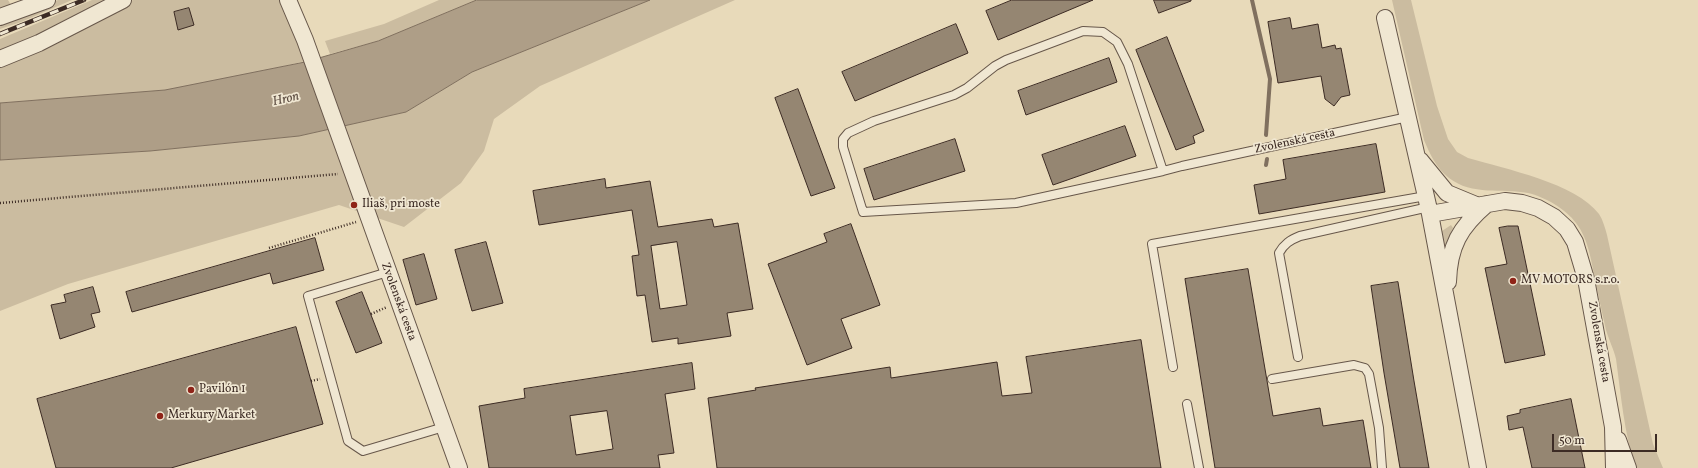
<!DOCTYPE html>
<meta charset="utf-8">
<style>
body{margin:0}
#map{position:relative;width:1698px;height:468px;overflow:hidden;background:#e8daba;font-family:Vollkorn,serif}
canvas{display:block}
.scale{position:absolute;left:1552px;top:434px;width:105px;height:18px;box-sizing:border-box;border:2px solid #3c2b24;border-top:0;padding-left:5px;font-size:12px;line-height:14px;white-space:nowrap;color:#3c2b24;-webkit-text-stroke:3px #f0e7d2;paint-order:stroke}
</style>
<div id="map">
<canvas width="1698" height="468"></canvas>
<div class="scale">50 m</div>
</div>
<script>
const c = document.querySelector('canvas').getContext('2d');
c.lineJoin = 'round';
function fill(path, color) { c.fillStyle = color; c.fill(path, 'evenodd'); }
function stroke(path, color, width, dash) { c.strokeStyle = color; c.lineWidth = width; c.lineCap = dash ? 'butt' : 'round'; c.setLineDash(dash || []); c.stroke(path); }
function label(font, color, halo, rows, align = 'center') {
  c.font = font + ' Vollkorn,serif'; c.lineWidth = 3.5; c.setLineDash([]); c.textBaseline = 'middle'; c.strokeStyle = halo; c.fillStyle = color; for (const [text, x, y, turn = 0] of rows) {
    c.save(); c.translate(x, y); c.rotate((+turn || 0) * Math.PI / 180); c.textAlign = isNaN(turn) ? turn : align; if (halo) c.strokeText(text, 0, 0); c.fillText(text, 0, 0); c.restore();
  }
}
const green = new Path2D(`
 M0,0H8L11,5L0,9Z
 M58,0H72L21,22L0,29V23Z
 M92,0H112L0,53V39Z
 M133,0H281L306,61L193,87L123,96L119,94L0,103V65L12,62Z
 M439,0H477L378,41L330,54L325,41L384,24Z
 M650,0H735L540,86L494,119L484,151L461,183L404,227L339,205L68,284L0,311V160L150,151L299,136L406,112L472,72Z
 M1392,0H1411L1437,106L1448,139L1457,152L1468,158C1505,169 1576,183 1599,214C1603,220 1605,228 1607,235L1653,444L1663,468H1637L1635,466C1624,432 1621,395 1616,359C1614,350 1609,340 1606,330C1603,317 1600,303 1597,289C1592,267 1590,241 1576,223C1566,209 1545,197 1528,193C1502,188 1472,196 1449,178C1436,168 1430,154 1424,140Z
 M1451,225L1453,228L1444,248L1441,237L1442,231Z`);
const water = new Path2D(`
 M477,0H650L472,72L406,112L299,136L150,151L0,160V103L165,90L305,62L378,41Z`);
const stream = new Path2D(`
 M1252,0L1270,79L1266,135
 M1266,165L1267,159`);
const building = new Path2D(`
 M1012,0H1093L998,40L986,11Z
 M1154,0H1191V1L1159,13Z
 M189,8L194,25L178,30L174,12Z
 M1290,18L1292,29L1318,24L1322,48L1335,45L1336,49L1341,48L1350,95L1341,97L1334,106L1325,99L1321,76L1278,83L1268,22Z
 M956,24L968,53L855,101L842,72Z
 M1167,37L1204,131L1193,136L1195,143L1176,150L1136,50Z
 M1109,58L1117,82L1026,115L1018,91Z
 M798,89L835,188L811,196L775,98Z
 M1125,126L1136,156L1053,185L1042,155Z
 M955,139L965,171L874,200L864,169Z
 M1376,144L1385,192L1259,214L1254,185L1286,179L1283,160Z
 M605,179L606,188L650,181L658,227L712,219L714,227L738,223L753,309L727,313L731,336L678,344V338L652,342L645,295L637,296L632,256L639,255L632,210L539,225L533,191ZM677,242L687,305L660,309L651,246Z
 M851,224L880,305L841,319L852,348L807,365L768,264L827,242L824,234Z
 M1508,226H1518L1545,355L1505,363L1485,268L1507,264L1499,228Z
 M315,238L324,270L273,284L270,273L132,312L126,292Z
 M486,242L503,303L472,311L455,250Z
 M424,254L437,299L416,305L403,260Z
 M1248,269L1273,416L1320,408L1323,426L1363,420L1371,468H1215L1185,279Z
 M1398,282L1414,381L1429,468H1400L1384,373L1371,286Z
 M93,287L100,312L91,314L95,327L60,339L51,305L66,302L64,295Z
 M362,292L382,343L356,353L336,302Z
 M296,327L323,424L171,468H56L37,399Z
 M1141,340L1161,468H717L708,398L756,390L755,388L890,367L891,378L997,362L1002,396L1032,393L1026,357Z
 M692,363L695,389L665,394L674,453L658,455L660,468H489L479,406L525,398L524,389ZM607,411L613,449L576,455L570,416Z
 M1571,399L1585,468H1532L1523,427L1509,430L1507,416L1520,413V410Z`);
const path = new Path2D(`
 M0,203L338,174
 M269,248L356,222
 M371,314L387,307
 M311,381L320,379`);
const lane = new Path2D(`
 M1163,171L1128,64L1117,42L1103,32L1083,31L1006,60L995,66L967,88L954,95L874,121L848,133L843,139V147L863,212L1016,203L1163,171L1182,166L1408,117
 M388,272L308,296L348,441L363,451L444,427
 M1298,357L1279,253C1284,244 1290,240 1300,236L1429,207
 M1173,367L1152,244L1426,196
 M1272,379L1354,365L1365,368L1369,374L1379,428L1382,468
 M1187,404L1199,468`);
const street = new Path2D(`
 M288,0L305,40L459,468
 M0,17L47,0
 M1385,18L1430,214L1478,468
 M0,59L39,43L123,0
 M1420,160L1447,193L1476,205
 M1430,214L1505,201L1522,203L1538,208L1554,217L1567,229L1575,242L1586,279L1613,427L1614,468
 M1448,282C1449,246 1460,227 1487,204
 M1618,440L1628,468`);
const rail = new Path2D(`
 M0,34L84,0`);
const markers = [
 [354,205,4,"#8f2418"],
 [1513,281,4,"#8f2418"],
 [191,390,4,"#8f2418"],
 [160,416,4,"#8f2418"]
];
const streetNames = [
 ["Zvolenská cesta",1295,142,-12],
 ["Zvolenská cesta",398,302,70],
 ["Zvolenská cesta",1598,342,80]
];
const poiNames = [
 ["Iliaš, pri moste",362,205],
 ["MV MOTORS s.r.o.",1521,281],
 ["Pavilón 1",199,390],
 ["Merkury Market",168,416]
];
const waterNames = [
 ["Hron",286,100,-13]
];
fill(green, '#cbbca0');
fill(water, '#ae9e87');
stroke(water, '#80705f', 1);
stroke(stream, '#80705f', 4);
fill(building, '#958672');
stroke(building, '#3c2b24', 1);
stroke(lane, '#67574a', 10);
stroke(street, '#67574a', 18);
stroke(path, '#3c2b24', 2.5, [1, 2]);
stroke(lane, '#f0e7d2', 8);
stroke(street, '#f0e7d2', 16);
stroke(rail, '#3c2b24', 4.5);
stroke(rail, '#f0e7d2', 3, [9]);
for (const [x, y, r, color] of markers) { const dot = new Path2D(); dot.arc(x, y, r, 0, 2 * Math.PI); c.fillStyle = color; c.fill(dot); stroke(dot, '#f0e7d2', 1.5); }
label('12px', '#3c2b24', '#f0e7d2', streetNames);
label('12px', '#3c2b24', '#f0e7d2', poiNames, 'left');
label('italic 13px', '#58483d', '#f0e7d2', waterNames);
</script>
